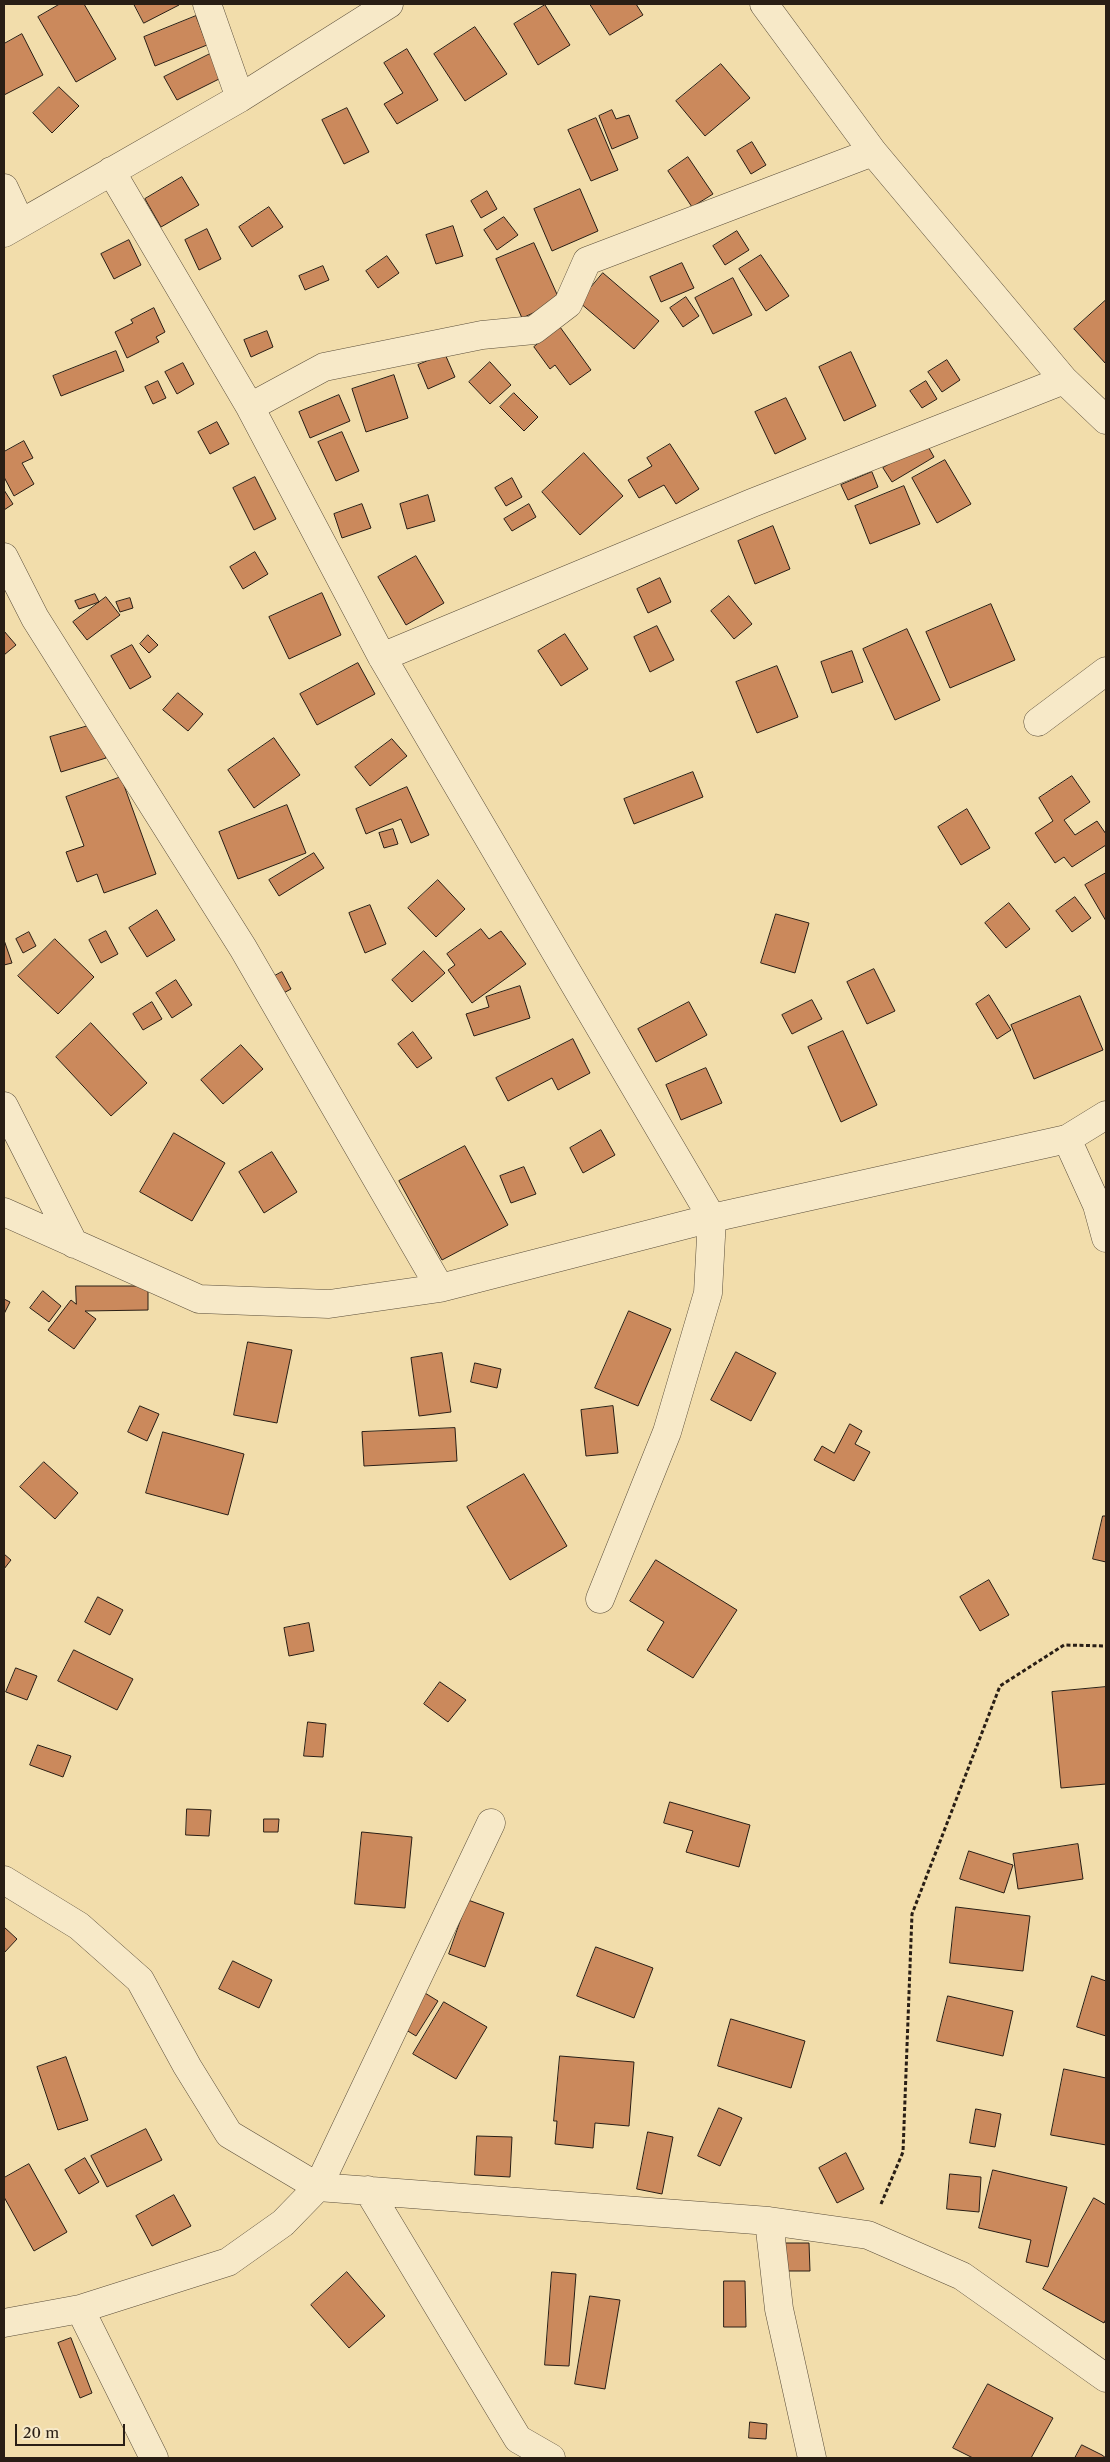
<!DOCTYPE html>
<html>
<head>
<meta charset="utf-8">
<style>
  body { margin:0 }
  #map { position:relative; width:1110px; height:2462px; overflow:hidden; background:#f2ddab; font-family:"Libre Caslon Text",serif }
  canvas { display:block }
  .frame { position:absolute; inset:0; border:5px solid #291e15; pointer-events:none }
  .scale { position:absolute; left:15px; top:2424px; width:110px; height:22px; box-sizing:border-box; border:2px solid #291e15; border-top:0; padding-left:6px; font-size:15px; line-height:18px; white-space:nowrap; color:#291e15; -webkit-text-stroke:4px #f7e9c8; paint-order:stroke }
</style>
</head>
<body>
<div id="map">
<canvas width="1110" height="2462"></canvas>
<div class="frame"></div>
<div class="scale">20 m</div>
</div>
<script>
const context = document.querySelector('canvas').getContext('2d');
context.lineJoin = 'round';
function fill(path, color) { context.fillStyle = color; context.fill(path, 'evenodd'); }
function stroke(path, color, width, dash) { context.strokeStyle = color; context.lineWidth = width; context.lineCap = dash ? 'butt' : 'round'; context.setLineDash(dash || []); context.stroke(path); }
const building = new Path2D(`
  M60 4H84L116 59 76 82 38 17Z
  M134 4H179V5L144 23Z
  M590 4H636L643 15 610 35Z
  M545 5 570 45 538 65 514 24Z
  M196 16 207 45 155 66 144 37Z
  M475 27 507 74 465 101 434 54Z
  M22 34 43 75 4 95V44Z
  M407 49 438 100 397 124 384 104 403 93 384 63Z
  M212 53 223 77 177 100 164 77Z
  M721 64 750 98 705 136 676 101Z
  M59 87 79 106 52 133 33 113Z
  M347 108 369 152 344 164 322 120Z
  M612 110 616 119 629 115 638 138 612 149 599 116Z
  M596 118 618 170 591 181 568 130Z
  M752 142 766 165 751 174 737 151Z
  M688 157 713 194 692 207 668 171Z
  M182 177 199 205 161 227 145 199Z
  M580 189 598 231 552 251 534 209Z
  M487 191 497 209 481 218 471 201Z
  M269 207 283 227 252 247 239 227Z
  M504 217 518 235 497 250 484 230Z
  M453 226 463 256 436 264 426 235Z
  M207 229 221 259 199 270 185 240Z
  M737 231 749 250 725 265 713 246Z
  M129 240 141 265 114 279 101 254Z
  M534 243 560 301 522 318 496 259Z
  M761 255 789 296 766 311 739 269Z
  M387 256 399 273 378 288 366 271Z
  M682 263 694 288 661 302 650 277Z
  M323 266 329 280 305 290 299 276Z
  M603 273 659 321 634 349 579 302Z
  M733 278 752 315 713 334 695 298Z
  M686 297 699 316 683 327 670 308Z
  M1106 300V364L1074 329Z
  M154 308 165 332 156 337 159 342 127 358 115 332 133 323 131 320Z
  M560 327 591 370 570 385 555 365 550 369 534 347Z
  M267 331 273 347 251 357 244 340Z
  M116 351 124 371 61 396 53 376Z
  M851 352 876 406 844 421 819 367Z
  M445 354 455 377 428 389 418 365Z
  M947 360 960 380 942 392 928 372Z
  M490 362 511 385 490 404 469 382Z
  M183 363 194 384 177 394 165 372Z
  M394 375 408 418 366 432 352 389Z
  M158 381 166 398 153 404 145 387Z
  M926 381 937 399 922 408 910 391Z
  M514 393 538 417 524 431 500 407Z
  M339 395 350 421 310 438 299 412Z
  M786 398 806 439 775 454 755 412Z
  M217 422 229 444 210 454 198 432Z
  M342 432 359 471 336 481 318 442Z
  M24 441 33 458 22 463 34 484 14 496 4 477V452Z
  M926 443 934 457 892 482 883 468Z
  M670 444 699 489 676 504 664 485 639 498 628 480 652 466 647 458Z
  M584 453 623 496 580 535 542 492Z
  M945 460 971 504 937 523 912 478Z
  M872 472 878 487 848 500 841 485Z
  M255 477 276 519 254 530 233 488Z
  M512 478 522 497 506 506 495 488Z
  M904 486 920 524 870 544 855 506Z
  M4 490 13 504 4 510Z
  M428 495 435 521 407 529 400 504Z
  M362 504 371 528 342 538 334 514Z
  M529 504 536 517 512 531 504 519Z
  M773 526 790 569 755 584 738 541Z
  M255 552 268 574 243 589 230 567Z
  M416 556 444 603 406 625 378 577Z
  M660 578 671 602 648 613 637 589Z
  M322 593 341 635 289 659 269 617Z
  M95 594 99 602 79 609 75 601Z
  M729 596 752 624 734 639 711 611Z
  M106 597 120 615 87 640 73 622Z
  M130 598 133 608 120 612 116 602Z
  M991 604 1015 660 950 688 926 632Z
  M657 626 674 660 650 672 634 637Z
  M907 629 940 700 895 720 863 649Z
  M4 631 16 645 4 655Z
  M565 634 588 669 561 686 538 651Z
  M148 635 158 645 149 653 140 644Z
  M132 645 151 677 130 689 111 656Z
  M852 651 863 682 832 693 821 662Z
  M358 663 375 694 317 725 300 694Z
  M777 666 798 717 757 733 736 682Z
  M178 693 203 714 188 731 163 710Z
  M95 724 106 758 61 772 50 737Z
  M274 738 300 775 254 808 228 770Z
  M392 739 407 756 370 786 355 767Z
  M693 772 703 797 634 824 624 799Z
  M1072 776 1090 802 1064 820 1075 835 1097 821 1106 834V845L1072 867 1064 857 1055 863 1035 833 1053 821 1039 798Z
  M121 777 156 874 104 893 97 874 77 882 66 852 84 846 66 797Z
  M407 787 429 835 411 843 401 819 366 834 356 809Z
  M287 805 306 853 238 879 219 832Z
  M967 809 990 848 961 865 938 827Z
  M393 829 398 844 384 848 379 833Z
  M314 853 324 868 279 896 269 880Z
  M1106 873V921L1085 885Z
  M438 880 465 909 436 937 408 908Z
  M1075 897 1091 918 1072 932 1056 911Z
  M1009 903 1030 929 1006 948 985 923Z
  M370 905 386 944 365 953 349 913Z
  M157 910 175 940 147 957 129 928Z
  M776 914 809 923 795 973 761 963Z
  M481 929 489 939 501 931 526 964 472 1003 448 970 455 965 447 954Z
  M106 931 118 954 101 963 89 940Z
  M29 932 36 946 23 953 16 939Z
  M55 939 94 977 58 1014 18 976Z
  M4 940 12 963 4 965Z
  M424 951 445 973 412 1002 392 980Z
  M874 969 895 1011 867 1024 847 982Z
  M282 972 291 989 278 996 269 979Z
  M176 980 192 1005 172 1018 156 993Z
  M520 986 530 1018 474 1036 466 1014 489 1007 486 997Z
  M989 995 1011 1030 997 1039 976 1004Z
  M1080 996 1103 1050 1034 1079 1011 1025Z
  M812 1000 822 1019 792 1034 782 1015Z
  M152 1002 162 1019 143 1030 133 1014Z
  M689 1002 707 1035 656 1062 638 1029Z
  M91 1023 147 1083 111 1116 56 1057Z
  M843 1031 877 1105 841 1122 808 1047Z
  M413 1032 432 1058 417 1068 398 1044Z
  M573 1039 590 1073 558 1090 552 1078 508 1101 496 1078Z
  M241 1045 263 1069 223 1104 201 1080Z
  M706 1068 722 1103 681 1120 666 1085Z
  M601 1130 615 1155 583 1173 570 1148Z
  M174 1133 225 1163 192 1221 140 1192Z
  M465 1146 508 1225 442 1260 399 1181Z
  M272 1152 297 1192 264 1213 239 1172Z
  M524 1167 536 1194 511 1203 500 1176Z
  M76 1286H148V1310L85 1311 96 1319 74 1349 48 1330 71 1300 76 1304Z
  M43 1291 61 1306 49 1322 30 1308Z
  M4 1299 10 1302 4 1314Z
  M629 1311 671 1329 638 1406 595 1388Z
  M248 1342 292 1350 277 1423 234 1415Z
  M736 1352 776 1373 751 1421 711 1400Z
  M442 1353 451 1412 419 1416 411 1358Z
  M475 1363 501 1369 497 1388 471 1382Z
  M140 1406 159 1414 147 1441 128 1432Z
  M613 1406 618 1453 586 1456 581 1410Z
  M850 1424 862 1431 855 1444 870 1452 854 1481 814 1460 822 1446 834 1453Z
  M455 1428 457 1461 364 1466 362 1432Z
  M163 1432 244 1454 228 1515 146 1493Z
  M44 1462 78 1493 55 1519 20 1487Z
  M524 1474 567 1546 510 1580 467 1507Z
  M1103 1516H1106V1562L1093 1559Z
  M4 1554 11 1560 4 1569Z
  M656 1560 737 1610 693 1678 647 1650 664 1622 630 1601Z
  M989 1580 1009 1615 980 1631 960 1597Z
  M98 1597 123 1610 110 1635 85 1622Z
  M309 1623 314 1651 289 1656 284 1628Z
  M74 1650 133 1679 117 1710 58 1681Z
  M16 1668 37 1676 27 1700 6 1692Z
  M440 1682 466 1700 448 1722 424 1704Z
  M1106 1687V1784L1061 1788 1052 1692Z
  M308 1722 326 1724 323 1757 304 1756Z
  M38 1745 71 1756 63 1777 30 1765Z
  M670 1802 750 1825 739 1867 686 1852 693 1831 664 1823Z
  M187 1809 211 1810 209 1836 186 1835Z
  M264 1819H279L278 1832H264Z
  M362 1832 412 1837 405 1908 355 1904Z
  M1078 1844 1083 1879 1018 1889 1013 1854Z
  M969 1851 1013 1865 1004 1893 960 1879Z
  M468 1900 504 1913 485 1967 449 1954Z
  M956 1907 1030 1916 1023 1971 950 1963Z
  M4 1927 17 1939 4 1953Z
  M596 1947 653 1968 634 2018 577 1996Z
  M233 1961 272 1980 259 2008 219 1989Z
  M1092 1976 1106 1981V2036L1077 2027Z
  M420 1990 438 2001 416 2036 398 2025Z
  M948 1996 1013 2011 1003 2056 937 2041Z
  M444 2002 487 2027 456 2079 413 2054Z
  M731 2019 805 2041 791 2088 718 2066Z
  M560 2056 634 2062 629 2126 595 2123 593 2148 555 2144 557 2121H554Z
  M66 2057 88 2120 58 2130 37 2067Z
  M1064 2069 1106 2078V2145L1051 2135Z
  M719 2108 742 2118 720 2166 698 2156Z
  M976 2109 1001 2114 995 2147 970 2143Z
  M146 2129 162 2160 107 2187 91 2156Z
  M648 2132 673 2137 662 2194 637 2189Z
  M477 2136 512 2137 510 2177 475 2175Z
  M846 2153 864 2189 837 2203 819 2168Z
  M85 2158 99 2182 79 2194 65 2170Z
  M29 2164 67 2232 34 2251 4 2197V2178Z
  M993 2170 1067 2187 1048 2267 1026 2262 1031 2240 979 2228Z
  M950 2174 981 2177 979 2212 947 2209Z
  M174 2195 191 2226 152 2246 136 2216Z
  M1094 2198 1106 2205V2319L1104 2323 1043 2289Z
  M783 2243H809L810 2271H784Z
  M347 2272 385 2316 349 2348 311 2305Z
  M552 2272 576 2274 569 2366 545 2365Z
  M724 2281H745L746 2327H724Z
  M590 2296 620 2300 605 2389 575 2384Z
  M71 2338 92 2393 80 2398 58 2343Z
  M988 2384 1053 2418 1031 2458H973L953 2448Z
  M750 2422 767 2424 766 2439 749 2438Z
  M1082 2445 1102 2455 1106 2458H1075Z`);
fill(building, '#cb895c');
stroke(building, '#291e15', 1);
const minor = new Path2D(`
  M207 4 240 98
  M764 4 873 152 1064 380 1106 420
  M111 171 250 407 382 657 712 1218 708 1293 667 1432 600 1599
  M4 188 20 222
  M4 233 240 98 389 4
  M250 407 324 367 482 335 534 330 568 304 587 261 873 152
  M4 557 35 618 243 948 440 1288
  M382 657 752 503 1064 380
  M1038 722 1106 671
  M4 1106 74 1244
  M1067 1139 1097 1205 1106 1238
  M4 1212 199 1299 329 1304 440 1288 712 1218 1067 1139 1106 1115
  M4 1880 79 1926 140 1980 187 2066 229 2134 318 2187 769 2221 868 2235 962 2276 1106 2378
  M368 2190 518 2439 551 2458
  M769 2221 779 2309 812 2458
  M80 2309 154 2458
  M4 2323 80 2309 228 2262 283 2223 318 2187 491 1823`);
stroke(minor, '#5b4e3a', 29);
stroke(new Path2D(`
  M881 2204 903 2152 912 1914 1000 1686 1064 1645 1106 1646`), '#291e15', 3, [4, 2.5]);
stroke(minor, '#f7e9c8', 28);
</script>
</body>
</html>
